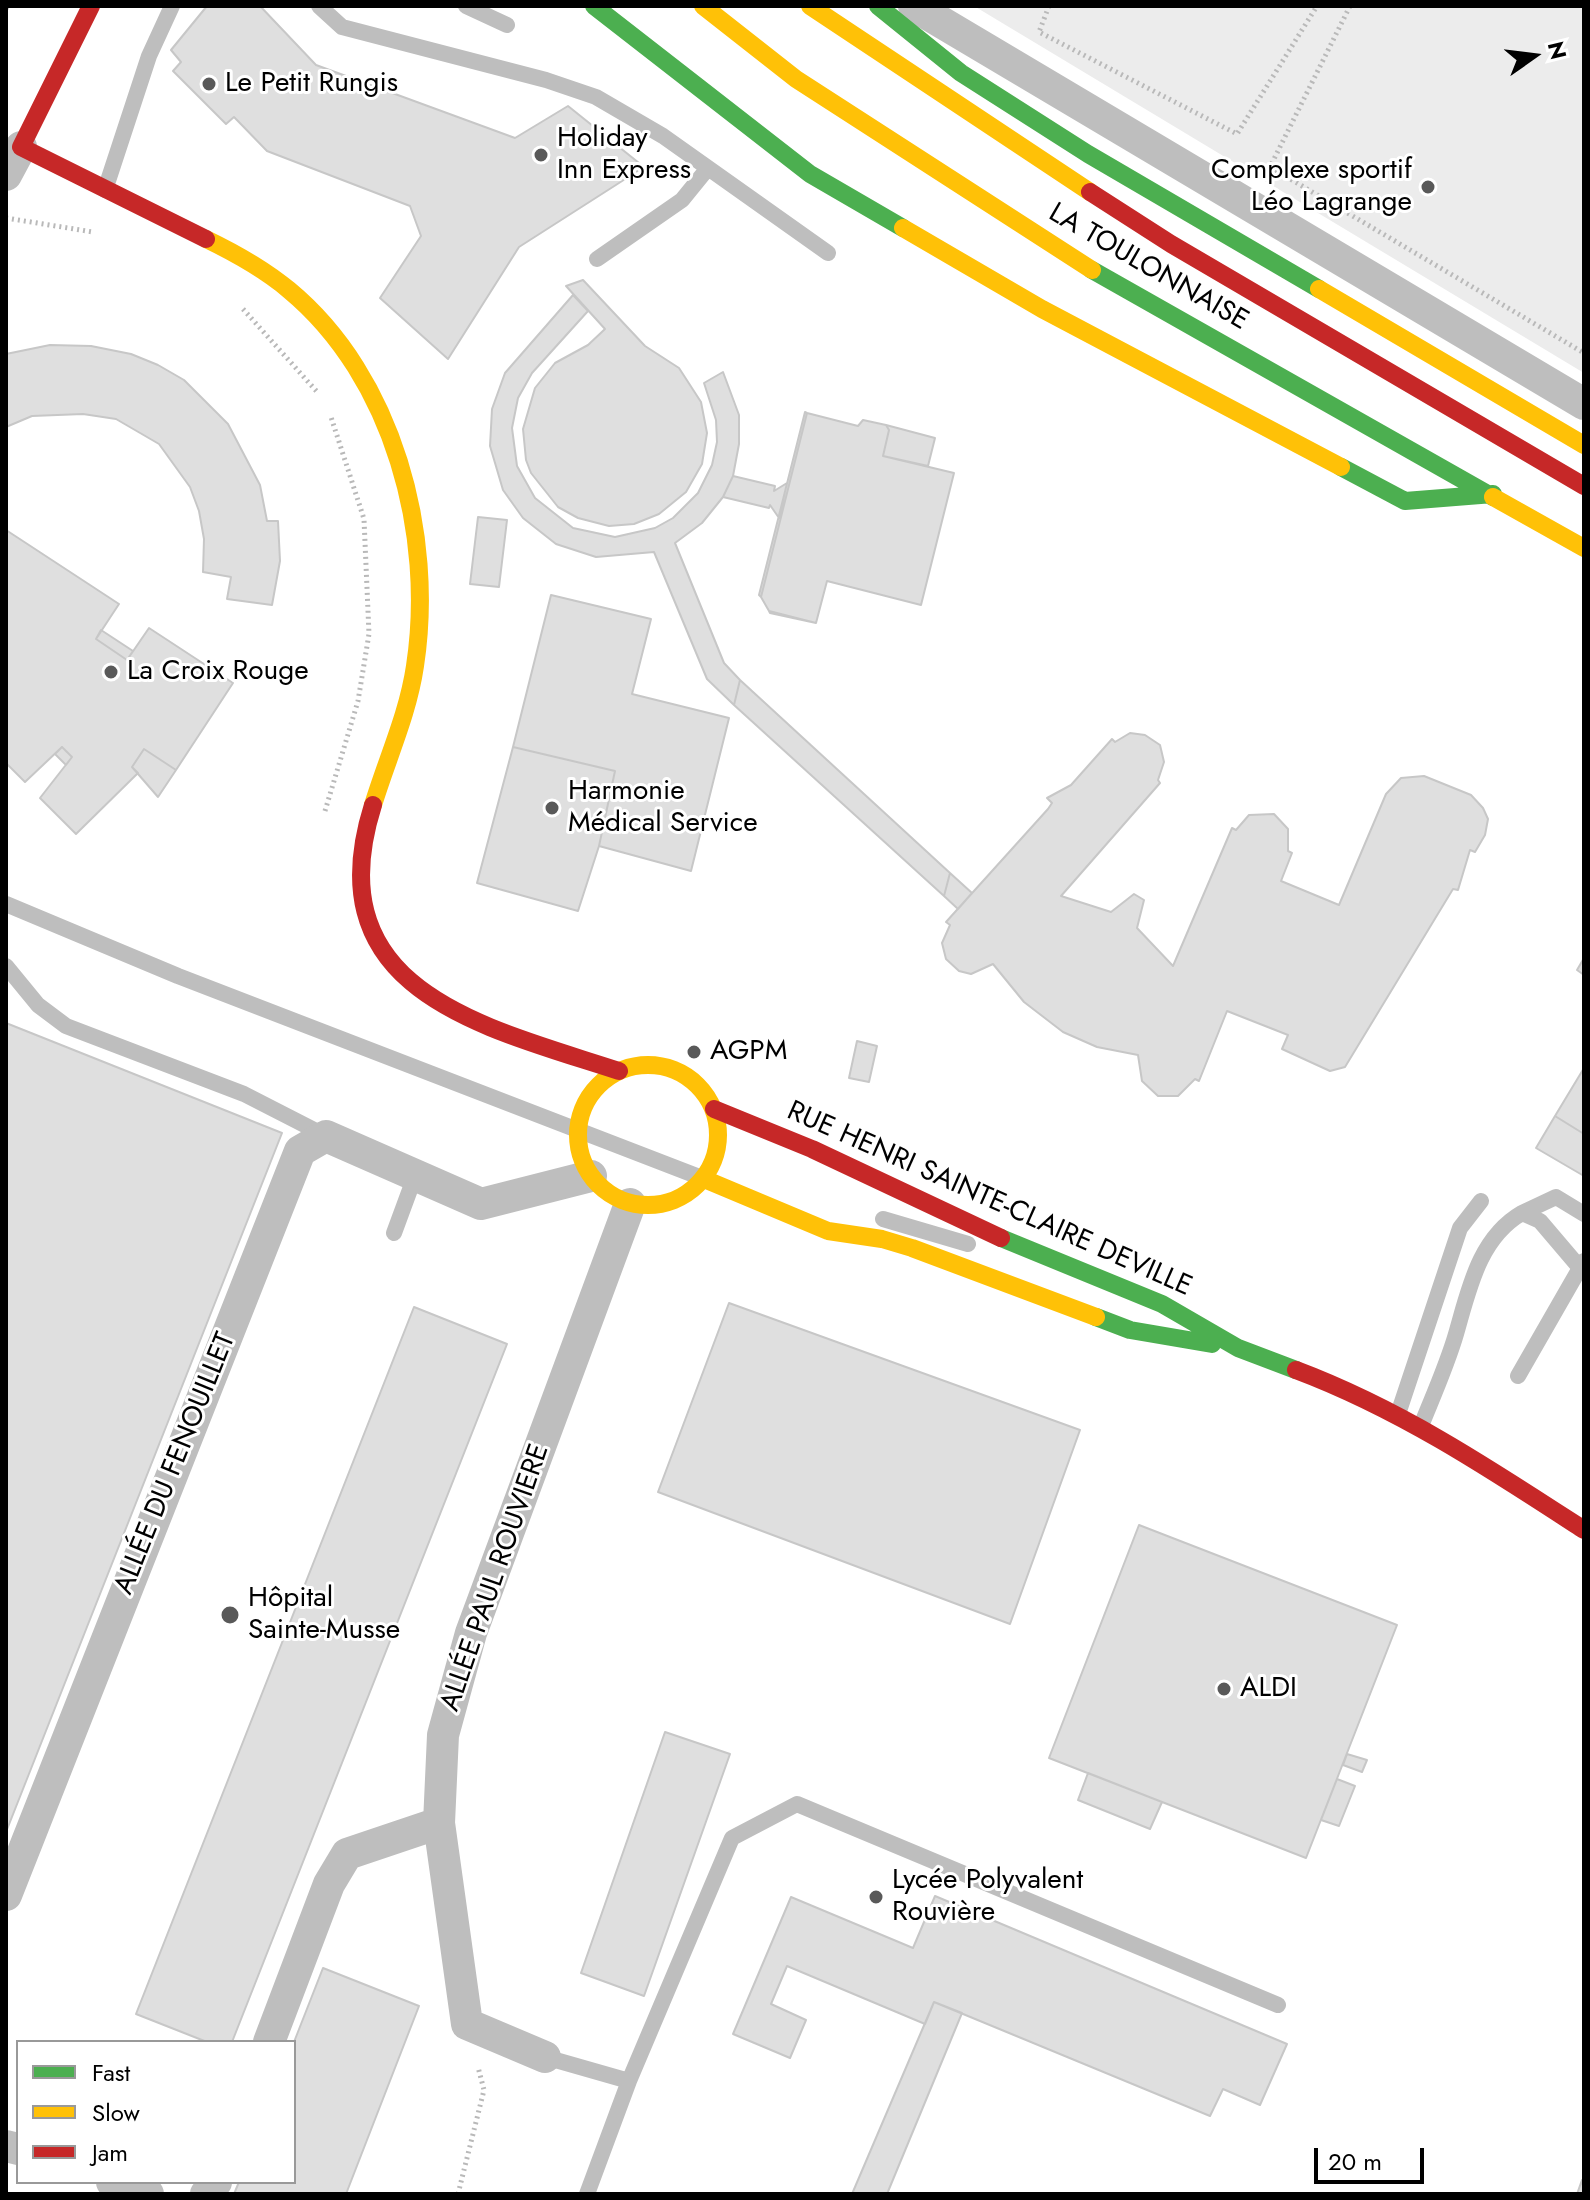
<!DOCTYPE html>
<html>
<head>
<meta charset="utf-8">
<style>
  body { margin:0 }
  #map { position:relative; width:1590px; height:2200px; overflow:hidden; background:#fff; font-family:Jost,sans-serif }
  canvas { display:block }
  .frame { position:absolute; inset:0; border:8px solid #000; pointer-events:none }
  .legend { position:absolute; left:16px; top:2040px; width:280px; height:144px; box-sizing:border-box; background:#fff; border:2px solid #999; margin:0; padding:10px 14px; list-style:none; font-size:24px; color:#000 }
  .legend li { display:flex; align-items:center; gap:16px; height:40px }
  .legend b { width:40px; border:2px solid #999 }
  .north { position:absolute; left:1494px; top:16px; width:80px; height:80px; -webkit-text-stroke:6px #fff; paint-order:stroke; rotate:76deg; font-size:22px; font-weight:700; line-height:32px; text-align:center; color:#000 }
  .north::after { content:''; display:block; margin:auto; width:28px; height:36px; background:#000; clip-path:polygon(50% 0,100% 100%,50% 72%,0 100%) }
  .scale { position:absolute; left:1314px; top:2148px; width:110px; height:36px; box-sizing:border-box; border:4px solid #000; border-top:0; padding-left:10px; font-size:24px; line-height:28px; white-space:nowrap; color:#000; -webkit-text-stroke:6px #fff; paint-order:stroke }
</style>
</head>
<body>
<div id="map">
<canvas width="1590" height="2200"></canvas>
<div class="frame"></div>
<ul class="legend">
<li><b style="height:10px;background:#4caf50"></b>Fast</li>
<li><b style="height:10px;background:#ffc107"></b>Slow</li>
<li><b style="height:10px;background:#c62828"></b>Jam</li>
</ul>
<div class="north">N</div>
<div class="scale">20 m</div>
</div>
<script>
const context = document.querySelector('canvas').getContext('2d');
context.lineJoin = 'round';
function fill(path, color) { context.fillStyle = color; context.fill(path, 'evenodd'); }
function stroke(path, color, width, dash) { context.strokeStyle = color; context.lineWidth = width; context.lineCap = dash ? 'butt' : 'round'; context.setLineDash(dash || []); context.stroke(path); }
function write(font, color, halo, rows, align = 'center') {
  context.font = font + ' Jost,sans-serif'; context.lineWidth = 6; context.setLineDash([]); context.textBaseline = 'middle'; context.strokeStyle = halo; context.fillStyle = color; for (const [text, x, y, turn = 0] of rows) {
    context.save(); context.translate(x, y); context.rotate((+turn || 0) * Math.PI / 180); context.textAlign = isNaN(turn) ? turn : align; if (halo) context.strokeText(text, 0, 0); context.fillText(text, 0, 0); context.restore();
  }
}
fill(new Path2D(`
  M974 6H1584V373Z`), '#ececec');
const building = new Path2D(`
  M207 6H260L316 65 515 138 568 106 644 167 519 247 448 359 380 298 421 236 410 206 267 151 234 117 226 124 173 71 181 62 171 50Z
  M583 280 645 346 679 368 701 402 707 433 702 464 686 492 659 514 634 524 609 526 578 518 558 507 531 473 526 460 523 429 535 388 555 363 588 345 605 329 566 286Z
  M573 295 588 311 532 373 518 398 512 428 517 466 535 498 573 528 615 537 655 528 673 518 698 493 712 465 717 442 716 420 704 383 723 372 739 415V444L733 476 723 497 702 523 675 543 724 663 740 680 734 705 707 679 654 552 596 557 556 544 523 518 503 490 490 446 492 409 505 373Z
  M50 345 91 346 131 354 158 365 184 380 228 424 260 485 267 521H278L280 561 272 605 227 599 231 577 203 572 204 539 199 511 190 487 159 444 116 419 83 414 32 416 6 427V354Z
  M805 412 807 413 761 597 759 595Z
  M807 413 858 426 863 420 886 425 889 430 883 456 954 473 921 605 827 581 816 623 769 611 761 597Z
  M886 425 935 438 928 466 883 456 889 430Z
  M733 476 775 486 774 491 787 483 779 518 770 505 769 508 723 497Z
  M478 517 507 520 499 587 470 584Z
  M6 530 119 604 96 639 127 660 149 628 233 683 176 770 144 749 132 767 138 773 76 834 40 798 72 757 62 747 25 782 6 763Z
  M551 595 651 619 632 694 729 718 691 871 599 846 615 771 513 747Z
  M769 611 816 623 770 613Z
  M101 630 133 651 127 660 96 639Z
  M740 680 950 873 944 896 734 705Z
  M1130 733 1145 735 1160 745 1164 762 1158 780 1160 783 1061 896 1111 912 1134 894 1144 900 1137 928 1173 966 1232 828 1236 830 1249 815 1274 814 1288 829V851L1292 853 1281 881 1339 905 1386 794 1401 778 1424 776 1471 795 1483 808 1488 819 1485 835 1475 852 1470 850 1458 890 1453 889 1345 1067 1330 1071 1282 1049 1288 1035 1227 1011 1199 1081 1195 1079 1178 1096H1158L1142 1081 1138 1055 1097 1047 1063 1032 1024 1002 993 964 971 974 959 971 946 959 942 943 950 925 946 922 1048 809 1052 803 1047 798 1071 785 1112 739 1115 742Z
  M62 747 72 757 66 765 55 754Z
  M513 747 615 771 599 846 578 911 477 883Z
  M144 749 176 770 158 797 132 767Z
  M950 873 972 893 958 909 944 896Z
  M1584 958V975L1577 970Z
  M6 1023 282 1133 6 1832Z
  M857 1041 877 1046 869 1082 849 1078Z
  M1584 1068V1134L1555 1116Z
  M1555 1116 1584 1134V1176L1536 1148Z
  M729 1303 1080 1430 1010 1624 658 1492Z
  M414 1307 507 1344 232 2042H207L136 2014Z
  M1139 1525 1397 1625 1306 1858 1049 1758Z
  M665 1732 730 1754 644 1996 581 1973Z
  M1347 1754 1367 1760 1362 1772 1343 1765Z
  M1088 1773 1162 1802 1150 1829 1078 1800Z
  M1337 1779 1355 1786 1339 1826 1321 1820Z
  M935 1896 1287 2044 1260 2105 1223 2089 1210 2116 934 2002 925 2024 787 1966 771 2004 806 2020 790 2058 733 2034 791 1897 913 1948Z
  M323 1968 419 2006 346 2194H234L239 2182H294V2042Z
  M934 2002 962 2013 887 2194H852Z
  M1582 2180 1584 2194H1577Z`);
fill(building, '#dfdfdf');
stroke(building, '#c7c7c7', 2);
stroke(new Path2D(`
  M1049 6 1039 32 1237 134 1317 6
  M1350 6 1270 167 1584 353
  M6 9 7 6
  M6 218 93 232
  M243 309 319 394
  M325 811 358 701 369 634 364 519 331 417
  M458 2194 484 2090 478 2067`), '#b9b9b9', 5, [2, 4]);
stroke(new Path2D(`
  M319 6 342 27 546 80 596 97 663 136 828 253
  M466 6 507 25
  M105 190 149 56 172 6
  M597 259 682 200 708 168
  M6 904 178 976 702 1178
  M6 966 38 1005 66 1026 244 1094 326 1136
  M1522 1213 1556 1197 1584 1214
  M883 1219 968 1244
  M394 1233 415 1176
  M1518 1376 1584 1261
  M1398 1414 1460 1228 1481 1201
  M1421 1426C1433 1396 1447 1365 1456 1334 1469 1289 1479 1238 1522 1213L1540 1221 1580 1268
  M545 2057 629 2081 732 1838 797 1804 1278 2005
  M587 2194 629 2081`), '#bebebe', 16);
stroke(new Path2D(`
  M914 6 1584 404
  M6 175 21 147
  M6 1895 300 1151 326 1136 481 1204 591 1176
  M269 2042 329 1884 347 1854 439 1823
  M545 2057 467 2024 439 1823 443 1735 471 1633 630 1204
  M6 2146 18 2149
  M112 2182 148 2194
  M206 2194 216 2182`), '#bebebe', 32);
stroke(new Path2D(`
  M594 6 810 174 903 228
  M878 6 961 73 1088 154 1319 289
  M1092 270 1493 497
  M1341 467 1405 501 1493 494
  M1001 1238 1162 1304 1238 1348 1296 1370
  M1096 1317 1130 1330 1212 1344`), '#4caf50', 18);
stroke(new Path2D(`
  M703 6 796 79 1092 270
  M810 6 1090 192
  M903 228 1042 309 1341 467
  M206 239C235 253 264 269 289 290 394 377 435 535 415 666 408 714 387 759 373 805
  M1319 289 1584 445
  M1493 497 1584 548
  M578 1135a70 70 0 1 1 140 0a70 70 0 1 1-140 0Z
  M704 1179 828 1231 882 1239 912 1248 1096 1317`), '#ffc107', 18);
stroke(new Path2D(`
  M91 6 21 147 206 239
  M1090 192 1171 244 1584 486
  M373 805C314 992 485 1027 619 1071
  M714 1109 812 1149 1001 1238
  M1296 1370C1400 1409 1492 1470 1584 1530`), '#c62828', 18);
for (const [x, y, r, color] of [
  [209,84,8,"#595959"],
  [541,155,8,"#595959"],
  [1428,187,8,"#595959"],
  [111,672,8,"#595959"],
  [552,808,8,"#595959"],
  [694,1052,8,"#595959"],
  [230,1615,10,"#595959"],
  [1224,1689,8,"#595959"],
  [876,1897,8,"#595959"]
]) { const dot = new Path2D(); dot.arc(x, y, r, 0, 2 * Math.PI); context.fillStyle = color; context.fill(dot); stroke(dot, '#fff', 3); }
write('28px', '#000', '#fff', [
  ["Le Petit Rungis",225,84],
  ["Holiday",557,139],
  ["Inn Express",557,171],
  ["Complexe sportif",1412,171,"right"],
  ["Léo Lagrange",1412,203,"right"],
  ["La Croix Rouge",127,672],
  ["Harmonie",568,792],
  ["Médical Service",568,824],
  ["AGPM",710,1052],
  ["Hôpital",248,1599],
  ["Sainte-Musse",248,1631],
  ["ALDI",1240,1689],
  ["Lycée Polyvalent",892,1881],
  ["Rouvière",892,1913]
], 'left');
write('28px', '#000', '#fff', [
  ["LA TOULONNAISE",1148,268,30],
  ["RUE HENRI SAINTE-CLAIRE DEVILLE",989,1200,24],
  ["ALLÉE DU FENOUILLET",176,1464,-68],
  ["ALLÉE PAUL ROUVIERE",496,1578,-71]
]);
</script>
</body>
</html>
